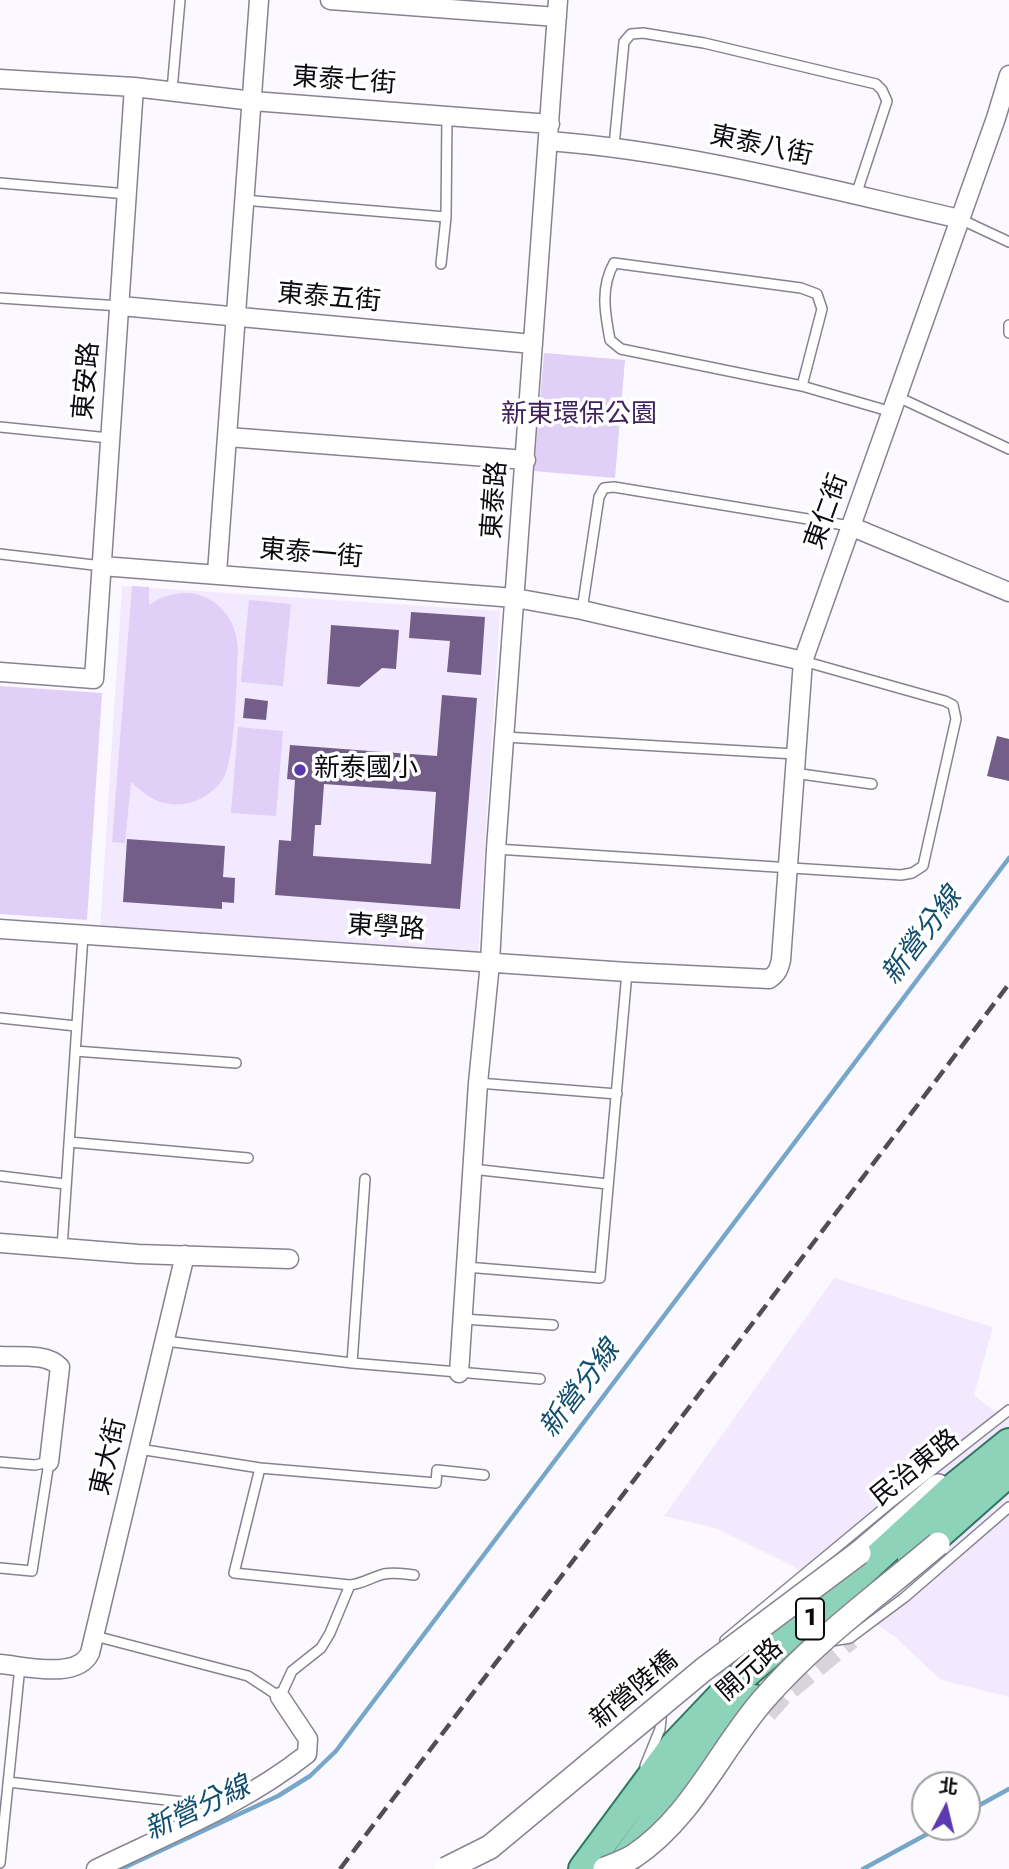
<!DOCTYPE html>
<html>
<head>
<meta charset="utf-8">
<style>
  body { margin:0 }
  #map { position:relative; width:1009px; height:1869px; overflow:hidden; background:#fbf9ff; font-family:Jost,"Noto Sans TC",sans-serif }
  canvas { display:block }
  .north { position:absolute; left:911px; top:1771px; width:70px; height:70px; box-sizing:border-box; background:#fff; border:2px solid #9e9d9f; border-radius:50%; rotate:7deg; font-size:19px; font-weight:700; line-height:28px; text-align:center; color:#0c0a0f }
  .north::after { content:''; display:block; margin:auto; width:24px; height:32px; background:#5b39b1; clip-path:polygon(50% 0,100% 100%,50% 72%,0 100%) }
</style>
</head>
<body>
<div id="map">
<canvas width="1009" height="1869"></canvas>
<div class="north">北</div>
</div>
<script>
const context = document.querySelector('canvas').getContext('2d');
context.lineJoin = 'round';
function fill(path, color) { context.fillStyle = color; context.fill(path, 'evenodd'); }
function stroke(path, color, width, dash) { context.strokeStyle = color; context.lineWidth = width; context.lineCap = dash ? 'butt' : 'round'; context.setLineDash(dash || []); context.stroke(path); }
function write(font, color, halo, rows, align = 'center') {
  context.font = font + ' Jost,"Noto Sans TC",sans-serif'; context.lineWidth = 7; context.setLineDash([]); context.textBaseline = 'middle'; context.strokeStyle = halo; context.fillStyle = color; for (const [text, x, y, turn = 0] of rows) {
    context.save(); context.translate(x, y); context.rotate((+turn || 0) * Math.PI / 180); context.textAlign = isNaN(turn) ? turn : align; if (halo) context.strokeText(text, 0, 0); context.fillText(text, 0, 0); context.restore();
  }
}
fill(new Path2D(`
  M122 586 500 611 478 954 100 930Z
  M834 1278 993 1327 974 1395 995 1412 1009 1409V1697L941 1680 895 1637 793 1566 715 1528 664 1516Z`), '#f2e9ff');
fill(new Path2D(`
  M544 353 625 360 615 478 534 471Z
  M132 586 149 587V605C190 576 238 602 238 652 236 681 236 757 223 779 214 793 198 802 183 804 161 807 146 796 131 782L125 843 112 842Z
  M249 600 291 604 283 686 241 682Z
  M0 686 102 693 87 920 0 914Z
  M238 727 283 731 276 816 231 813Z`), '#e0cff6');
stroke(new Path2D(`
  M967 1812 1009 1789
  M121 1869 278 1796 310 1776 336 1751 1009 858
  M863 1869 940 1827`), '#76a7c9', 4.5);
fill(new Path2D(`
  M411 612 485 617 481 675 447 672 450 641 409 638Z
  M331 625 399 630 396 669 382 668 359 687 327 684Z
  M442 695 477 698 460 909 275 895 279 840 291 841 295 780 287 779 290 745 437 756ZM324 784 436 792 431 864 313 856 315 825H321Z
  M245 698 268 701 266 720 243 718Z
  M997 736 1009 739V781L987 776Z
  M127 839 225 846 223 877 235 878 234 903 222 902V909L123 902Z`), '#735e8a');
stroke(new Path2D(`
  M766 1712 782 1694 850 1638`), '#d7d5db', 23, [23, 11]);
const service = new Path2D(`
  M172 90 180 0
  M614 146 624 42 631 34 643 33 704 43 876 84 882 90 887 101 856 195
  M0 183 127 194
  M243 200 446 217
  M960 219 1009 242
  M441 264 446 217 447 116
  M0 298 120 306
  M1009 325V333
  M802 386 822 309 817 294 801 288 614 263C600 288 605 313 610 340L621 349 802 386 892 412
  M898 397 1009 449
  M0 427 109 438
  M0 554 102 566
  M582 610 599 497 604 488 614 487 850 526
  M505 737 795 754
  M794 773 872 784
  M496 849 901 875 912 873 923 866 956 719 953 705 945 701 803 661
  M0 1018 76 1026
  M75 1051 236 1063
  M478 1083 617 1094
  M69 1142 248 1158
  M472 1169 608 1184
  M0 1176 65 1184
  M62 1248 83 935
  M466 1267 600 1278 627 972
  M463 1319 553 1325
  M165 1341 352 1363 540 1379
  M352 1363 365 1179
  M139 1449 260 1468 436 1483 437 1470 484 1475
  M0 1462 35 1465 49 1462 32 1571 0 1568
  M260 1468 234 1573 350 1585C362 1584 372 1577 384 1574 394 1572 404 1574 414 1575
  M95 1636 248 1676 280 1697 292 1671 321 1648 330 1633 350 1585
  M725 1640 889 1504 1009 1410
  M832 1641 850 1638 905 1597 1009 1507
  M645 1766 660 1729 662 1709
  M8 1782 219 1806
  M0 1863 20 1666`);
const minor = new Path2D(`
  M330 0 557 17
  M0 79 134 87 253 101 550 124
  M549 141C690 152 823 188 960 219
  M121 306 533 344
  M228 437 526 460
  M850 526 1009 592
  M102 566 515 598 582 610 803 661
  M217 573 259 0
  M0 672 94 679 134 87
  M0 929 627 972 769 979C777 974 779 969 781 960L803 661 996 118 1009 75
  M0 1243 138 1254 289 1259
  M0 1356C18 1357 47 1353 60 1367L49 1462
  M459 1373 478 1083 490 963 496 849 558 0
  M0 1664C25 1666 77 1680 90 1653L185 1255
  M96 1869C168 1834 244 1804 307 1754L308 1739 280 1697`);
const tertiary = new Path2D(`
  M859 1553 938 1486`);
const primary = new Path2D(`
  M912 1558 1009 1472
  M622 1864 700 1757 754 1699
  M583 1869 674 1746 731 1686 826 1605 951 1490 1009 1443`);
stroke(service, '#888290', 12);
stroke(minor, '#888290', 21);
stroke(tertiary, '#888290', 26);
stroke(primary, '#2d7960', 32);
stroke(service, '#fff', 9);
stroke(minor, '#fff', 18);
stroke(tertiary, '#fff', 23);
stroke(primary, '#8cd3ba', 28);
stroke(new Path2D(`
  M340 1869 1009 984`), '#504e53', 4.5, [14, 7]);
const tertiaryBridge = new Path2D(`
  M446 1869 490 1847 703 1670 859 1553
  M605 1869C615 1865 626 1861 634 1856 692 1817 719 1751 763 1700 814 1641 879 1594 938 1544`);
stroke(tertiaryBridge, '#888290', 26, []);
stroke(tertiaryBridge, '#fff', 23);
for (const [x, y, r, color] of [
  [300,770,7,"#5b39b1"]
]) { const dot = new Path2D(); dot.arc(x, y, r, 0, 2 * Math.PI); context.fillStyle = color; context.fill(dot); stroke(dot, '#fff', 2.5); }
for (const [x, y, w] of [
  [810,1619,28]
]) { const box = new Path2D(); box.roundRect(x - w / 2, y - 20.5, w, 41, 5); context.fillStyle = '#fff'; context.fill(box); stroke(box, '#0c0a0f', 2); }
write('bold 24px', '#0c0a0f', null, [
  ["1",810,1619]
]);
write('26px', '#0c0a0f', '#fff', [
  ["東泰七街",344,82,4],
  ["東泰八街",761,147,12],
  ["東泰五街",329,299,5],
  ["東安路",88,381,-85],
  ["東泰路",496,500,-86],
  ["東仁街",828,512,-70],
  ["東泰一街",311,555,5],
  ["東學路",386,929,4],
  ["東大街",110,1457,-77],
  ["民治東路",916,1469,-39],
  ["開元路",751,1671,-42],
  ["新營陸橋",635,1691,-40]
]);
write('26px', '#40225c', '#fff', [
  ["新東環保公園",579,416]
]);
write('26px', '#0c0a0f', '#fff', [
  ["新泰國小",314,770]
], 'left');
write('italic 28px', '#104d6f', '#fff', [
  ["新營分線",923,937,-53],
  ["新營分線",581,1390,-53],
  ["新營分線",198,1810,-25]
]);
</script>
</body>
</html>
